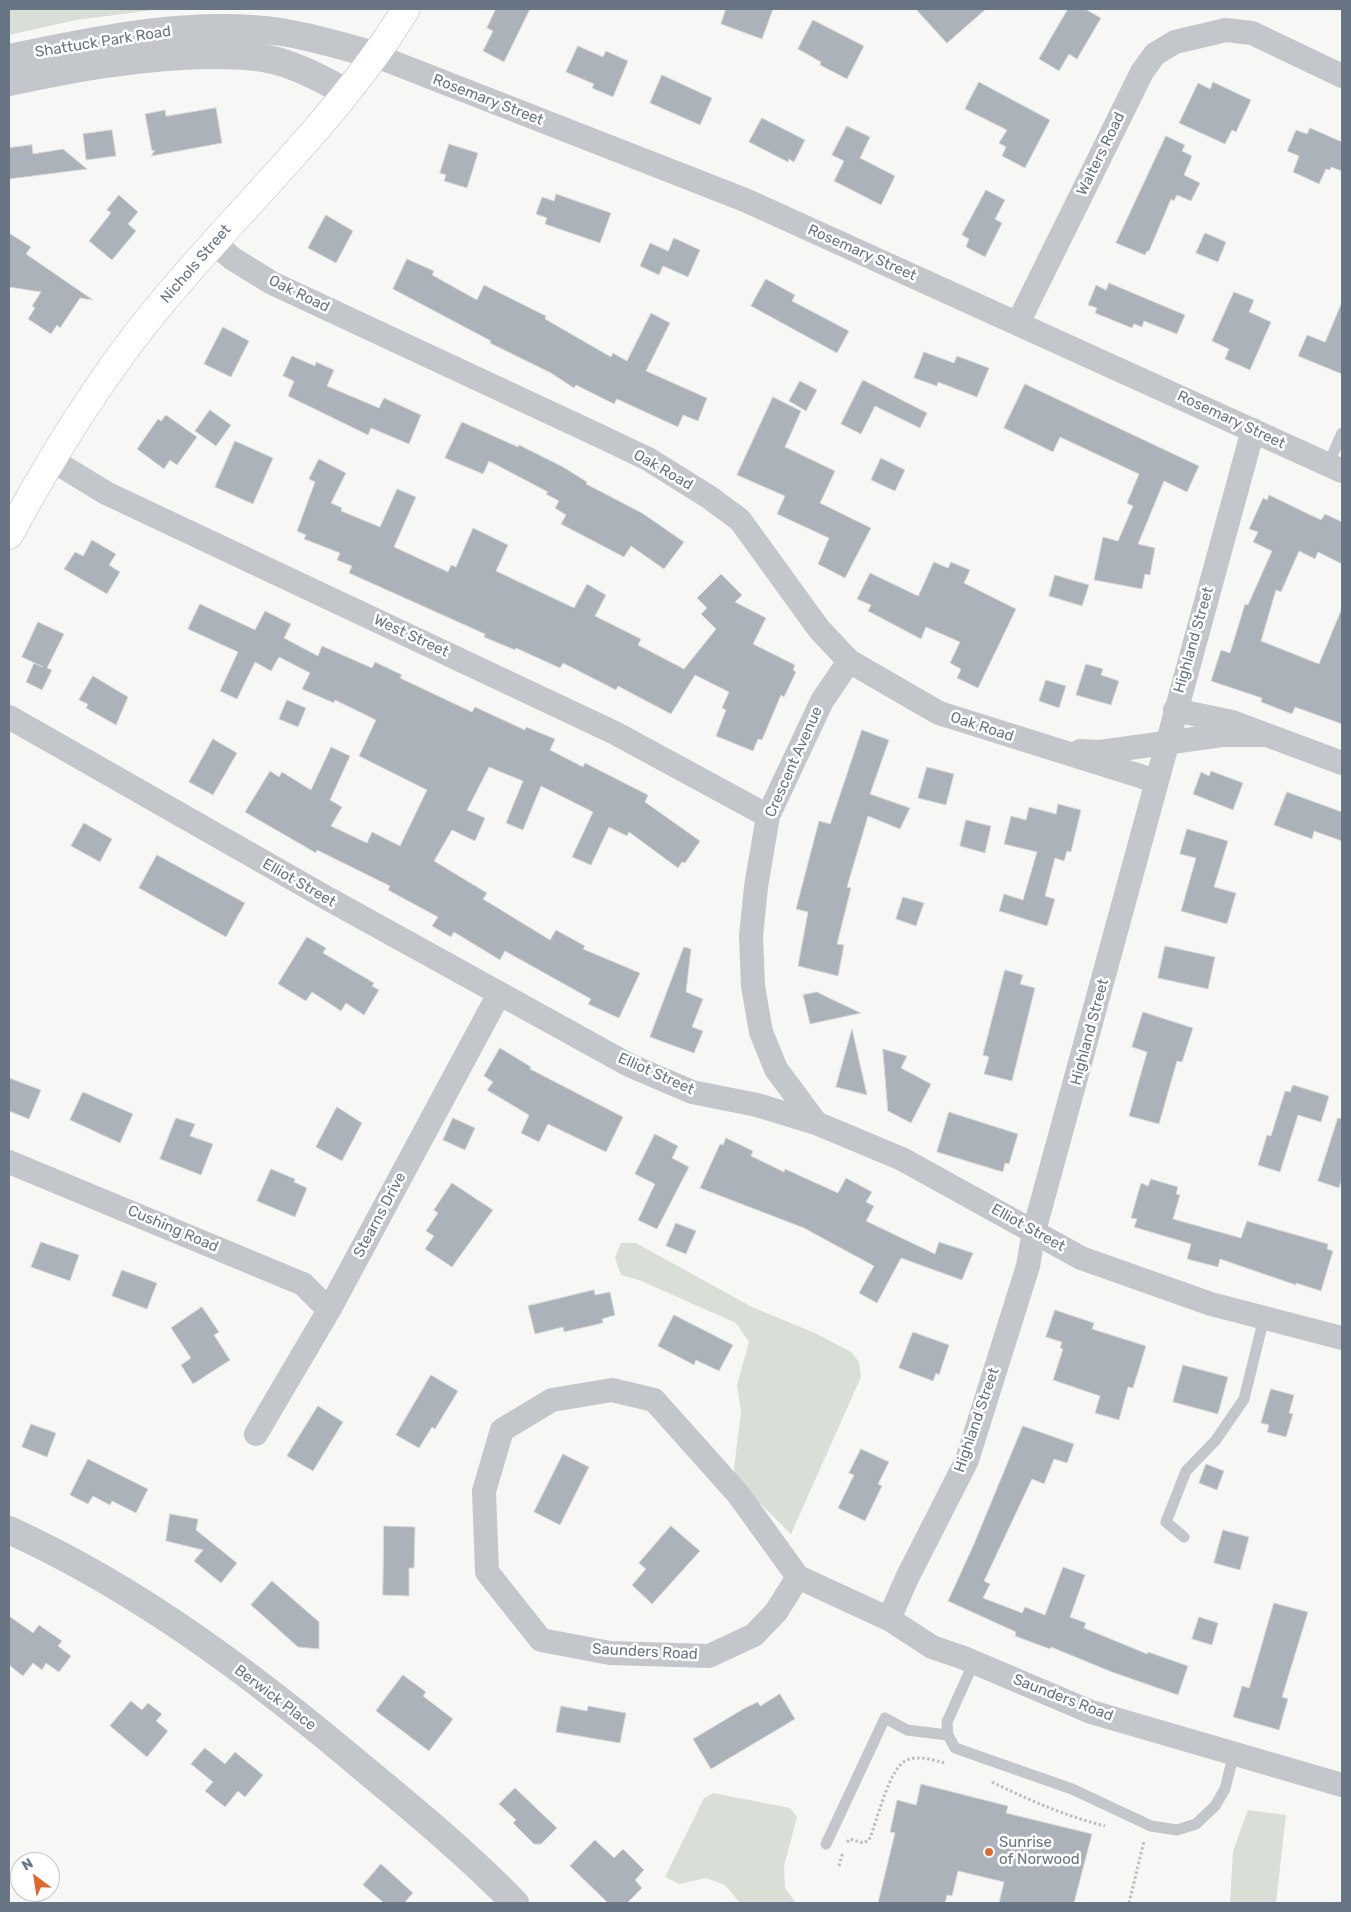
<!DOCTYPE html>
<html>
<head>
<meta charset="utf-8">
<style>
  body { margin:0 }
  #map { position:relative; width:1351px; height:1912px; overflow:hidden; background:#f7f8f5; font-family:Rubik,sans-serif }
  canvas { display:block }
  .frame { position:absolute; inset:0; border:10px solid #687585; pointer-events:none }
  .north { position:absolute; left:10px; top:1852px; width:50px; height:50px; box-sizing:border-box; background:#fff; border:1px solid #c3c8ce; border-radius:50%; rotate:329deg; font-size:14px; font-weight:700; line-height:20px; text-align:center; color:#687585 }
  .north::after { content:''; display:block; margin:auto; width:18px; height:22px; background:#dc6a30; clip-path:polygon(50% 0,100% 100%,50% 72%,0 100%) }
</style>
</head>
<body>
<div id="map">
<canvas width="1351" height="1912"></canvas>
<div class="frame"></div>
<div class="north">N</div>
</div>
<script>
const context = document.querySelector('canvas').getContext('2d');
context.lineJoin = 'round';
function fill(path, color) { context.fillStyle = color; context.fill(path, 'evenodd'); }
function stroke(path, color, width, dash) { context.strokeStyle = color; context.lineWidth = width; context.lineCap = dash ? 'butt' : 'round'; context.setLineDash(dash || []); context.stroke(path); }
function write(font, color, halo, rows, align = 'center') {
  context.font = font + ' Rubik,sans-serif'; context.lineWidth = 5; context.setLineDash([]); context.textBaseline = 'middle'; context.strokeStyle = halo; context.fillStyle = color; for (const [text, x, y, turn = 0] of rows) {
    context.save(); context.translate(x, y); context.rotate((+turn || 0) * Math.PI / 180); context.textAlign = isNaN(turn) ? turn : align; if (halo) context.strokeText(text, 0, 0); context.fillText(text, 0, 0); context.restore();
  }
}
fill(new Path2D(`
  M9 9H161L76 20 9 35Z
  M621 1243H636L752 1307 817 1334 851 1352 859 1362 861 1377 791 1534 736 1480 734 1468 741 1412 737 1385 749 1342 736 1323 639 1280 621 1275 615 1258Z
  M713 1793 790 1808 797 1817 784 1866 785 1888 796 1903H740L725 1885 706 1878 679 1884 665 1877 704 1798Z
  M1248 1810 1286 1815 1276 1903H1230L1233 1851Z`), '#d9ded6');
const building = new Path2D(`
  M496 9H530L504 62 483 51 493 31 487 28Z
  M726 9H773L762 39 721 24Z
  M916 9H986L947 43Z
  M1068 9H1085L1101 18 1077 59 1069 54 1059 71 1039 59Z
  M813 20 864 46 847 79 820 65 821 62 798 49Z
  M578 46 603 57 606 51 628 61 613 97 592 88 594 84 566 72Z
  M662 75 712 98 700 125 650 103Z
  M979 82 1050 120 1025 168 1002 156 1006 147 999 143 1007 130 965 109Z
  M1213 82 1251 100 1236 132 1232 130 1225 144 1179 123 1198 83 1210 89Z
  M216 108 222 143 151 156 155 150 152 151 145 114 165 110 166 116Z
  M762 118 805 140 794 162 789 159 788 162 749 142Z
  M847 126 870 137 860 158 895 176 881 205 834 181 844 161 832 155Z
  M1310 128 1342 142V171L1331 167 1330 170 1326 169 1319 184 1293 172 1299 156 1287 151 1296 130 1307 134Z
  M112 130 116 156 86 160 83 134Z
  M1166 136 1185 145 1182 151 1192 156 1184 175 1200 183 1191 201 1177 195 1174 201 1171 199 1149 251H1147L1145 255 1116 243Z
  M449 144 478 153 467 188 444 181 446 175 440 173Z
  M32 145 33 154 63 149 87 169 9 179V148Z
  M986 190 1005 200 995 219 1002 223 985 257 966 247 969 239 962 235Z
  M556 194 611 213 600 243 545 224 547 218 536 214 542 197 554 201Z
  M119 195 138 212 128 224 136 231 112 260 89 241 111 213 107 210Z
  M326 215 353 231 336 263 308 248Z
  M9 233 31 247 26 254 93 300 80 298 60 328 57 325 51 334 28 319 35 308 32 306 41 292 9 287Z
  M1205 233 1226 242 1218 262 1196 253Z
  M674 238 700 250 688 277 663 266 659 275 640 266 650 243 668 251Z
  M407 259 434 271 432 275 477 300 484 285 546 316 545 319 611 357 613 353 627 361 651 313 670 323 646 371 707 398 698 421 683 415 678 427 617 399 614 404 576 385 574 388 551 373 490 343 491 341 393 289Z
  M766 279 795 295 792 301 849 331 837 353 751 306Z
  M1109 283 1185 315 1177 334 1144 321 1142 327 1134 324 1132 328 1095 313 1097 308 1088 305 1096 285 1106 290Z
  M1234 292 1254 300 1249 312 1271 322 1250 370 1225 359 1229 349 1212 341Z
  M1342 302V374L1298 356 1307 335 1325 342Z
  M223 327 249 341 231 377 204 364Z
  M924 352 954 363 957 356 989 368 977 397 938 382 937 386 914 378Z
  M292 356 315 366 316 362 334 370 327 386 379 408 384 398 421 415 409 444 371 428 368 435 288 396 294 381 283 376Z
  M863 380 927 413 920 428 875 406 861 434 841 424Z
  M800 381 817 390 806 411 789 401Z
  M1025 384 1199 466 1187 492 1164 481 1138 544 1155 548 1150 575 1145 574 1142 589 1094 580 1103 537 1118 541 1133 506 1127 503 1139 474 1060 437 1053 452 1004 428Z
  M773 397 801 411 785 447 835 471 820 503 871 528 845 578 818 564 829 538 777 514 785 496 737 475Z
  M210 410 231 425 216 446 195 431Z
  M166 415 197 437 177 465 170 460 164 469 137 449 158 419 161 421Z
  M462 422 518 447 519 445 563 467 587 482 586 484 642 513 684 542 664 569 631 546 624 557 561 524 566 515 555 508 559 501 546 494 548 492 489 461 483 474 445 458Z
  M235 441 273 458 253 504 215 487Z
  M881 458 905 470 895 491 871 480Z
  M319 459 346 473 331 503 342 508 341 511 380 527 397 489 416 497 394 547 448 572 451 565 456 567 473 528 508 545 496 571 574 608 587 584 606 595 595 616 641 639 638 645 684 669 716 629 701 614 707 608 697 598 721 574 742 595 735 602 766 618 753 644 795 665 793 670 796 672 784 697 781 695 762 740 758 739 753 751 716 736 726 710 722 708 729 692 695 675 671 714 618 686 616 690 563 663 560 668 516 648 515 650 484 637 485 634 349 573 352 566 337 560 340 553 304 539 306 535 297 531 315 482 309 479Z
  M1269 495 1321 520 1325 514 1342 522V564L1318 552 1315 559 1299 551 1281 592 1276 590 1261 641 1319 664 1342 608V724L1295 707 1292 714 1261 702 1262 698 1211 681 1221 650 1230 653 1245 604 1248 605 1272 551 1253 542 1258 532 1249 529 1263 498 1267 500Z
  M92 540 116 554 109 565 120 572 107 594 64 569 75 552 83 556Z
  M934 562 948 568 951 562 970 570 964 583 1016 609 978 688 957 678 961 669 950 663 960 642 926 627 921 639 868 611 871 605 857 599 870 573 918 596Z
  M1055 575 1089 585 1082 606 1049 596Z
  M200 604 255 630 265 611 291 624 284 638 318 656 322 646 372 668 375 662 402 675 400 678 472 712 475 707 525 730 526 727 555 739 550 750 583 767 585 763 648 795 645 802 700 841 685 863 682 862 678 868 629 832 627 836 609 827 591 865 572 857 593 812 541 786 523 830 506 823 523 781 489 767 467 810 485 818 475 841 452 830 434 861 487 893 483 899 550 940 556 930 585 946 583 949 640 973 619 1018 588 1004 591 999 505 951 500 960 454 932 451 937 432 926 438 917 388 890 390 886 317 850 316 853 245 812 270 771 279 777 282 772 311 790 331 747 350 756 330 800 342 807 331 826 367 843 372 832 400 846 427 790 359 756 376 720 335 700 334 703 302 689 310 673 279 657 271 671 255 662 237 699 220 691 238 652 188 629Z
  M38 622 64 634 47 668 52 670 42 690 26 682 34 663 43 667 22 657Z
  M1086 664 1103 669 1101 675 1119 681 1111 705 1076 695Z
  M93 676 128 697 116 725 86 708 88 704 79 700Z
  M1046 680 1066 686 1059 708 1039 701Z
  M287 700 306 708 298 727 279 719Z
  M862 730 889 740 870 794 910 808 900 829 868 816 847 887 851 888 837 944 844 945 838 976 798 966 808 912 796 909 819 821 830 824Z
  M213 739 237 753 213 795 189 782Z
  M927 767 954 774 946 805 918 798Z
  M1211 771 1243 783 1233 810 1193 794 1201 772 1209 776Z
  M1287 792 1342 812V841L1314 831 1312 839 1274 825Z
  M1058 804 1081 810 1071 852 1067 851 1064 861 1055 858 1045 896 1055 899 1047 926 999 911 1004 894 1023 900 1037 852 1004 844 1011 816 1026 820 1029 807 1056 814Z
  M966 820 991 826 985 853 960 846Z
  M84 823 112 839 100 862 71 846Z
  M1187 829 1228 841 1214 887 1236 893 1227 924 1181 911 1196 858 1180 854Z
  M157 855 245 903 226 937 139 888Z
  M903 897 924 903 916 926 896 919Z
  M307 937 326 948 323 953 374 983 372 986 379 990 364 1015 346 1003 341 1011 312 992 306 1001 278 984Z
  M1165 946 1215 957 1208 989 1158 978Z
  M684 947 691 949 686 992 703 999 692 1027 703 1031 694 1053 650 1037Z
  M1005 970 1023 975 1020 984 1035 988 1012 1081 984 1074 989 1057 983 1055Z
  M817 992 831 999 861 1013 810 1024 803 995Z
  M1143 1012 1193 1028 1182 1062 1177 1061 1159 1124 1129 1116 1147 1052 1132 1047Z
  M852 1029 867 1095 836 1087Z
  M500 1048 531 1067 530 1069 623 1117 606 1152 548 1124 539 1142 521 1133 529 1115 487 1090 493 1082 484 1076Z
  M883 1049 907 1056 901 1068 931 1084 911 1123 888 1111Z
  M9 1078 41 1090 29 1119 9 1111Z
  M1293 1085 1329 1096 1321 1122 1298 1115 1280 1172 1258 1165 1267 1135 1271 1136 1285 1091 1290 1092Z
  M83 1092 133 1114 120 1143 70 1120Z
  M337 1107 362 1123 342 1161 316 1147Z
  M949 1112 1018 1134 1009 1164 1005 1163 1003 1172 937 1152Z
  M176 1118 195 1124 190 1136 213 1144 201 1175 160 1159Z
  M453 1118 475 1128 465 1150 443 1140Z
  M1338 1118 1342 1119V1178L1339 1188 1318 1181Z
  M655 1134 678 1146 672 1158 689 1167 657 1229 638 1220 655 1184 635 1174Z
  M726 1138 753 1151 751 1156 784 1172 785 1169 838 1193 846 1178 872 1192 866 1202 874 1206 866 1221 935 1254 939 1242 973 1253 962 1280 901 1258 877 1303 859 1293 874 1266 804 1228 700 1188 720 1144 723 1145Z
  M271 1169 295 1179 294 1182 307 1188 295 1217 257 1201Z
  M1151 1179 1178 1187 1176 1194 1180 1195 1173 1219 1241 1238 1247 1221 1328 1244 1327 1249 1333 1251 1321 1291 1296 1283V1285L1220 1259 1218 1267 1187 1259 1191 1244 1134 1227 1137 1219 1131 1218 1141 1183 1148 1186Z
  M452 1183 493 1210 452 1267 425 1249 434 1236 426 1231 438 1213 434 1210Z
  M676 1223 696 1231 686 1254 666 1246Z
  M41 1242 79 1255 70 1281 31 1267Z
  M122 1270 157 1283 147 1309 112 1296Z
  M594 1290 595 1295 610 1292 615 1315 602 1319 603 1323 564 1332 563 1327 535 1334 528 1306Z
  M202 1307 219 1332 214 1335 230 1360 193 1384 181 1365 191 1358 171 1328Z
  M1055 1310 1094 1323 1092 1329 1146 1346 1133 1388 1128 1387 1119 1420 1095 1413 1100 1396 1053 1380 1063 1349 1060 1348 1062 1342 1046 1337Z
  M674 1315 733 1345 719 1371 696 1360 694 1365 658 1346Z
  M913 1332 949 1345 939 1375 936 1373 933 1381 899 1368Z
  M1183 1365 1228 1377 1218 1414 1173 1402Z
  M431 1375 458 1391 435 1429 432 1427 419 1448 396 1435Z
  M1271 1389 1294 1395 1289 1413 1293 1414 1286 1437 1267 1432 1269 1425 1261 1423Z
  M318 1406 343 1422 313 1471 287 1456Z
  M31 1424 56 1433 47 1457 22 1447Z
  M1023 1426 1074 1444 1067 1463 1054 1459 1044 1484 1032 1479 984 1581 990 1584 983 1598 1022 1613 1025 1607 1045 1615 1063 1567 1085 1575 1070 1617 1086 1623 1084 1628 1147 1654 1148 1652 1188 1666 1178 1695 1112 1672 1051 1647 1050 1649 1015 1636 1016 1632 948 1601 974 1544Z
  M861 1449 889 1462 878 1484 882 1486 865 1521 838 1508 854 1475 849 1473Z
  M563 1454 589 1467 560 1525 534 1512Z
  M88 1459 148 1489 136 1513 112 1501 110 1505 93 1496 88 1504 70 1495Z
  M1206 1464 1224 1471 1217 1490 1199 1483Z
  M170 1514 198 1519 196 1530 237 1563 221 1583 194 1561 203 1550 166 1541Z
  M384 1526 415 1527 414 1568H409V1596L383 1595Z
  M671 1526 700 1551 652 1604 632 1585 646 1569 639 1563Z
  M1223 1530 1249 1537 1240 1570 1214 1563Z
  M272 1581 319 1622V1649L298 1647 251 1605Z
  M1274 1603 1308 1612 1282 1697 1288 1699 1279 1730 1233 1717 1242 1686 1249 1688Z
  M9 1616 33 1633 39 1625 62 1641 58 1646 71 1656 59 1672 46 1663 42 1670 33 1663 23 1676 9 1665Z
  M1199 1617 1218 1623 1212 1645 1192 1639Z
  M403 1675 426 1692 423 1696 453 1719 429 1751 376 1711Z
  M780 1694 795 1719 711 1769 693 1739 745 1708 758 1702 760 1706Z
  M131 1701 142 1710 148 1703 162 1714 156 1721 168 1731 147 1757 110 1726Z
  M561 1706 587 1711 588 1706 626 1713 620 1743 556 1732Z
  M205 1748 225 1764 235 1752 263 1775 245 1797 238 1791 225 1807 205 1791 213 1782 191 1764Z
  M921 1784 1008 1806 1006 1813 1092 1834 1074 1903H999L1004 1882 958 1871 952 1896 947 1895 945 1903H878L895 1833 890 1832 897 1800 916 1805Z
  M515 1788 557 1828 541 1844H534L513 1823 516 1820 499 1804Z
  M595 1840 614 1858 623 1849 644 1870 635 1880 642 1888 627 1903H608L570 1866Z
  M381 1864 413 1893 404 1903H384L363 1885Z`);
fill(building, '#acb2b9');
stroke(building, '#d9d9d7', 1);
const secondary = new Path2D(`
  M9 535C49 461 94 388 146 322 230 216 335 125 406 9`);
stroke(secondary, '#b6babf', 29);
stroke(new Path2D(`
  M992 1782C1029 1800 1065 1816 1105 1826
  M847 1842 850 1839 863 1843 869 1840C877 1822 889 1767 907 1760 919 1755 933 1760 945 1763
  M839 1866 843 1852
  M1129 1903 1144 1841`), '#bbbdc0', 3, [2.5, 2.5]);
stroke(new Path2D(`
  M1328 465 1342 433
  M1184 1537 1166 1522 1186 1471 1215 1441 1244 1399 1264 1318
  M974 1662 947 1722 948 1735 955 1748 1072 1789 1151 1826 1177 1830 1196 1824 1215 1806 1225 1789 1234 1753
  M826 1844 885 1718 907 1730 948 1735`), '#c3c6ca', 11);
stroke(new Path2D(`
  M374 55 745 200 1342 471
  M214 243 233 259 272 283 602 437 648 459 709 497 740 520 819 629 849 661 939 713 1156 781
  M1018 323 1142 72 1155 54 1175 42 1226 30 1252 33 1342 76
  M52 460 106 493 615 733 768 816
  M1175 710 1232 722 1342 763
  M9 717 325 897 629 1065 692 1092 757 1105 816 1123 902 1159 1081 1258 1211 1304 1342 1338
  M1080 751 1100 752 1222 735H1264
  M816 1123 776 1069 761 1032 753 986 751 936 756 887 768 816 822 701 849 661
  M9 1162 303 1284 329 1310
  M256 1434 329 1310 499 994
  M798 1577 776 1612 754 1635 709 1656 610 1653 541 1640 487 1572 484 1491 502 1430 552 1400 612 1390 654 1400 738 1494 798 1577 889 1619 932 1647 964 1658 1091 1712 1342 1785
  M889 1619 907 1578 967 1460 1028 1266 1034 1231 1253 430`), '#c3c6ca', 24);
stroke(new Path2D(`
  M9 58C97 40 190 19 281 32 313 37 343 46 374 55
  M9 82C75 68 141 56 209 55 231 55 255 55 277 61 302 68 323 80 346 92
  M9 1530C141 1590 258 1679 368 1772 419 1814 469 1856 515 1903`), '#c3c6ca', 28);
stroke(secondary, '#fff', 28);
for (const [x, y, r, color] of [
  [989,1852,5,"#dc6a30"]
]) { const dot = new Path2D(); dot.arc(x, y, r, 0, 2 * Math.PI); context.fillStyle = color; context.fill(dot); stroke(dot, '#fff', 2); }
write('15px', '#687585', '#fff', [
  ["Shattuck Park Road",103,42,-9],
  ["Rosemary Street",488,100,21],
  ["Walters Road",1101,154,-64],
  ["Rosemary Street",862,253,24],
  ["Nichols Street",196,264,-49],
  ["Oak Road",299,294,26],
  ["Rosemary Street",1231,420,25],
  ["Oak Road",663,470,30],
  ["West Street",411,636,25],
  ["Highland Street",1194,640,-74],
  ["Oak Road",982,727,18],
  ["Crescent Avenue",794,762,-66],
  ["Elliot Street",299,883,30],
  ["Highland Street",1090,1032,-75],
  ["Elliot Street",656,1074,24],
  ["Stearns Drive",380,1215,-62],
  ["Elliot Street",1028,1228,29],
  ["Cushing Road",173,1229,23],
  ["Highland Street",977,1420,-71],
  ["Saunders Road",645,1652,3],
  ["Berwick Place",275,1698,37],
  ["Saunders Road",1063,1698,21]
]);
write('15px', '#687585', '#fff', [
  ["Sunrise",999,1843],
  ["of Norwood",999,1860]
], 'left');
</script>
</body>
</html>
